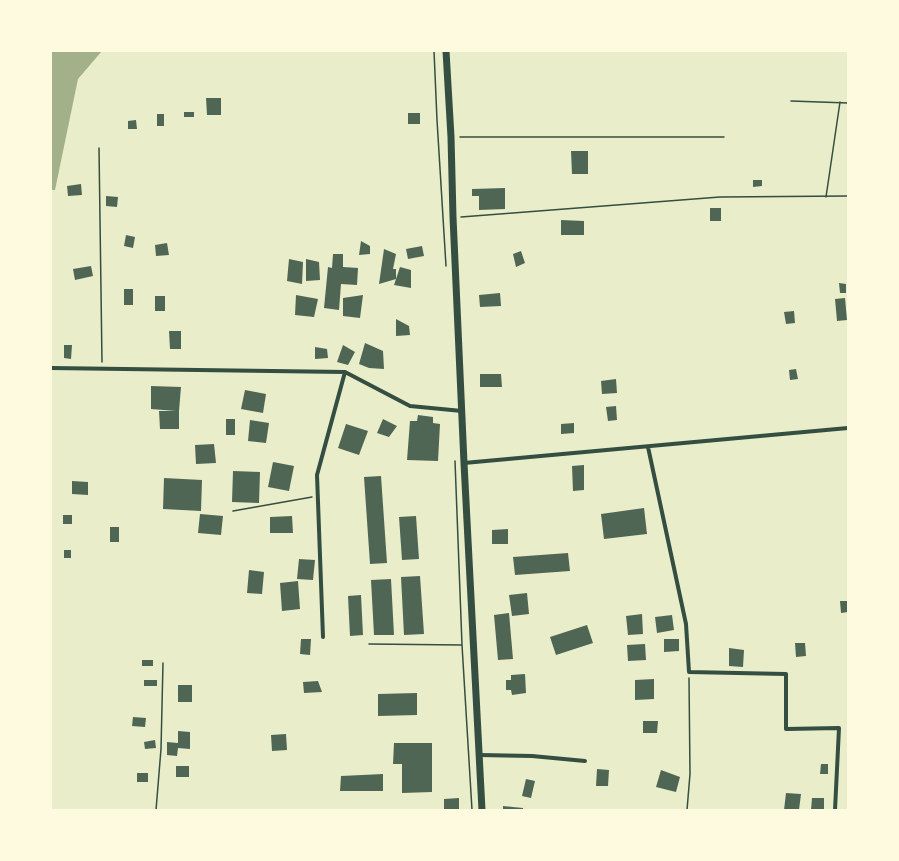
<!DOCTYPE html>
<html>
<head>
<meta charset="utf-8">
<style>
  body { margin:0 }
  #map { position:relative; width:899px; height:861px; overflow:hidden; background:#e9edc9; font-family:"Open Sans",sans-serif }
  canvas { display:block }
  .frame { position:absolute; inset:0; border:52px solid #fefae0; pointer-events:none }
</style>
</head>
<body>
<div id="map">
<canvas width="899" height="861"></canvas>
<div class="frame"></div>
</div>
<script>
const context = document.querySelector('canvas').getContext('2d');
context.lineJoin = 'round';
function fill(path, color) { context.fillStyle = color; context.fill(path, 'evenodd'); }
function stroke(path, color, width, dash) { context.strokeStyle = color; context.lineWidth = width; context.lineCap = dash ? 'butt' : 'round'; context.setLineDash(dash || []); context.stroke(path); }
fill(new Path2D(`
  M51 51H102L78 79 55 190H51Z`), '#a3b18a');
fill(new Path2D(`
  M206 98H221V115H207Z
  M184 112H194V117H184Z
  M408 113H420V124H408Z
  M157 114H164V126H157Z
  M136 120 137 129H128V121Z
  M571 151H588V174H572Z
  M753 180H762V186L753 187Z
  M81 184 82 195 68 196 67 186Z
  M505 188V209L479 210V196H472V189Z
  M106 196 118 197 117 207 106 206Z
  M710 208H721V221H710Z
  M561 220 584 221V235H561Z
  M126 235 135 237 133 248 124 246Z
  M361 241 370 246V254L359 255Z
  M167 243 169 255 156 256 155 245Z
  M422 246 424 256 408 259 406 249Z
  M384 249 396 254 393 269H396V279L379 284Z
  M521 251 525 263 516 267 513 254Z
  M333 254H343V267L358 268 357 285 341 284 339 310 324 308 328 267 332 268Z
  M289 259 303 262 302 284 287 281Z
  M306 259 319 262 320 280 306 281Z
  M91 266 93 276 75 280 73 269Z
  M400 267 411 270V288L394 285Z
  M839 283 846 284V293H840Z
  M124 289H133V305H124Z
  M500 293 501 306 480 307 479 295Z
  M296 295 318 299 314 317 295 315Z
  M363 295 360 318 343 316V298Z
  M155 296H165V311H155Z
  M845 298 847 320 837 321 835 299Z
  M794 311 795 323 786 324 784 312Z
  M396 319 409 326 410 335 396 336Z
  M169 331H181V349H170Z
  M365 343 383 351 384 369 369 368 359 364Z
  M64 345H72L71 359 64 358Z
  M343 345 355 352 348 365 337 362Z
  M315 347 327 349 328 358 315 359Z
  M796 369 798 379 790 380 789 370Z
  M480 374H501L502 387H480Z
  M616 379 617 393 602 394 601 381Z
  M151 386 181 387 179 411V429H160L159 411H176L151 409Z
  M245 390 266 394 263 413 241 409Z
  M616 406 617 420 608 421 606 407Z
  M418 415 433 417V423L440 424 438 461 407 460 410 421H417Z
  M226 419H235V435H226Z
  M383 419 397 426 389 437 377 433Z
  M250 420 269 423 266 443 248 441Z
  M574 423V433L561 434V424Z
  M346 424 368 431 359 455 338 448Z
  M214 444 216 463 196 464 195 445Z
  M273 462 294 466 289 491 268 487Z
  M584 465V490L573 491 572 466Z
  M233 471 260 472 259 503 232 502Z
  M381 476 387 563 370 564 364 477Z
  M164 478 202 480 201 511 163 509Z
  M72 481 88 482V495L72 494Z
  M644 508 647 534 604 539 601 514Z
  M200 514 223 516 221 535 198 533Z
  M63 515H72V524H63Z
  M292 516 293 533H270V517Z
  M416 516 419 559 402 560 399 517Z
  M110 527H119V542H110Z
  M508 529V544H492V530Z
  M64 550H71V558H64Z
  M568 553 570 571 515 575 513 557Z
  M299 559 315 560 313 580 297 579Z
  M249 570 264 572 262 594 247 593Z
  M420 576 424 634 404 635 401 577Z
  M391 579 394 635H374L371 580Z
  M298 581 300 609 282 611 280 583Z
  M527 593 529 614 512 616 509 595Z
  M361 595 363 635 350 636 348 596Z
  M840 601H848V612L841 613Z
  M509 613 513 659 498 660 494 615Z
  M642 614 643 634 628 635 626 616Z
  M672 615 674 630 657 633 655 617Z
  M587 625 593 643 556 655 550 637Z
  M301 639H311L310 655 300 654Z
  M664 639H679V651L664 652Z
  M795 643H805L806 656 796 657Z
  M645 644 646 660 628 661 627 645Z
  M729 648 744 650 743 667 729 666Z
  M142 660H153V666H142Z
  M525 674 526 693 512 695 511 690H506V680H511V675Z
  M654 679V699L635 700V680Z
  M144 680H157V686H144Z
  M318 681 322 692 304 693 303 682Z
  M178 685H192V702H178Z
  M417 693V715L378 716V694Z
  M133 717 146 718 145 727 132 726Z
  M643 721H658L657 733H643Z
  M178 731 190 732V749L178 748 177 756 167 755V742L178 743Z
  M286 734 287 750 272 751 271 735Z
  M155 740 156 748 145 749 144 742Z
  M394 743H432V792L402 793V764H393Z
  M821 764H828V774H820Z
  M176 766H189V777H176Z
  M597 769 609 770 608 786H596Z
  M661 770 680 777 676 792 656 787Z
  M137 773H148V782H137Z
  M383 774V791H340L341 776Z
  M526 779 535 781 531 798 522 796Z
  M786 793 801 794 799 810H784Z
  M459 798V810H444V799Z
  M812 798H824V810H811Z
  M503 806 523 808V810H503Z`), '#4f6655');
stroke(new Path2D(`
  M434 51 437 120 446 266
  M791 101 848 103
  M460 137H724
  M99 148 102 362
  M826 197 840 102
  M461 217 720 197 848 196
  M455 461 462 645
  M233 511 312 497
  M369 644 462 645 472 810
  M156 810 161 749 163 663
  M687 810 690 774 689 678`), '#344e41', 1.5);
stroke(new Path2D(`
  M51 368 345 372 410 406 462 411
  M648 447 686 624 689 672 786 674V729L839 728 835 810
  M464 463 848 428
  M323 637 317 475 345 372
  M479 755 532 756 585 761`), '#344e41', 4);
stroke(new Path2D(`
  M446 51 451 137 453 217 464 463 482 810`), '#344e41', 7);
</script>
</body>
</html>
